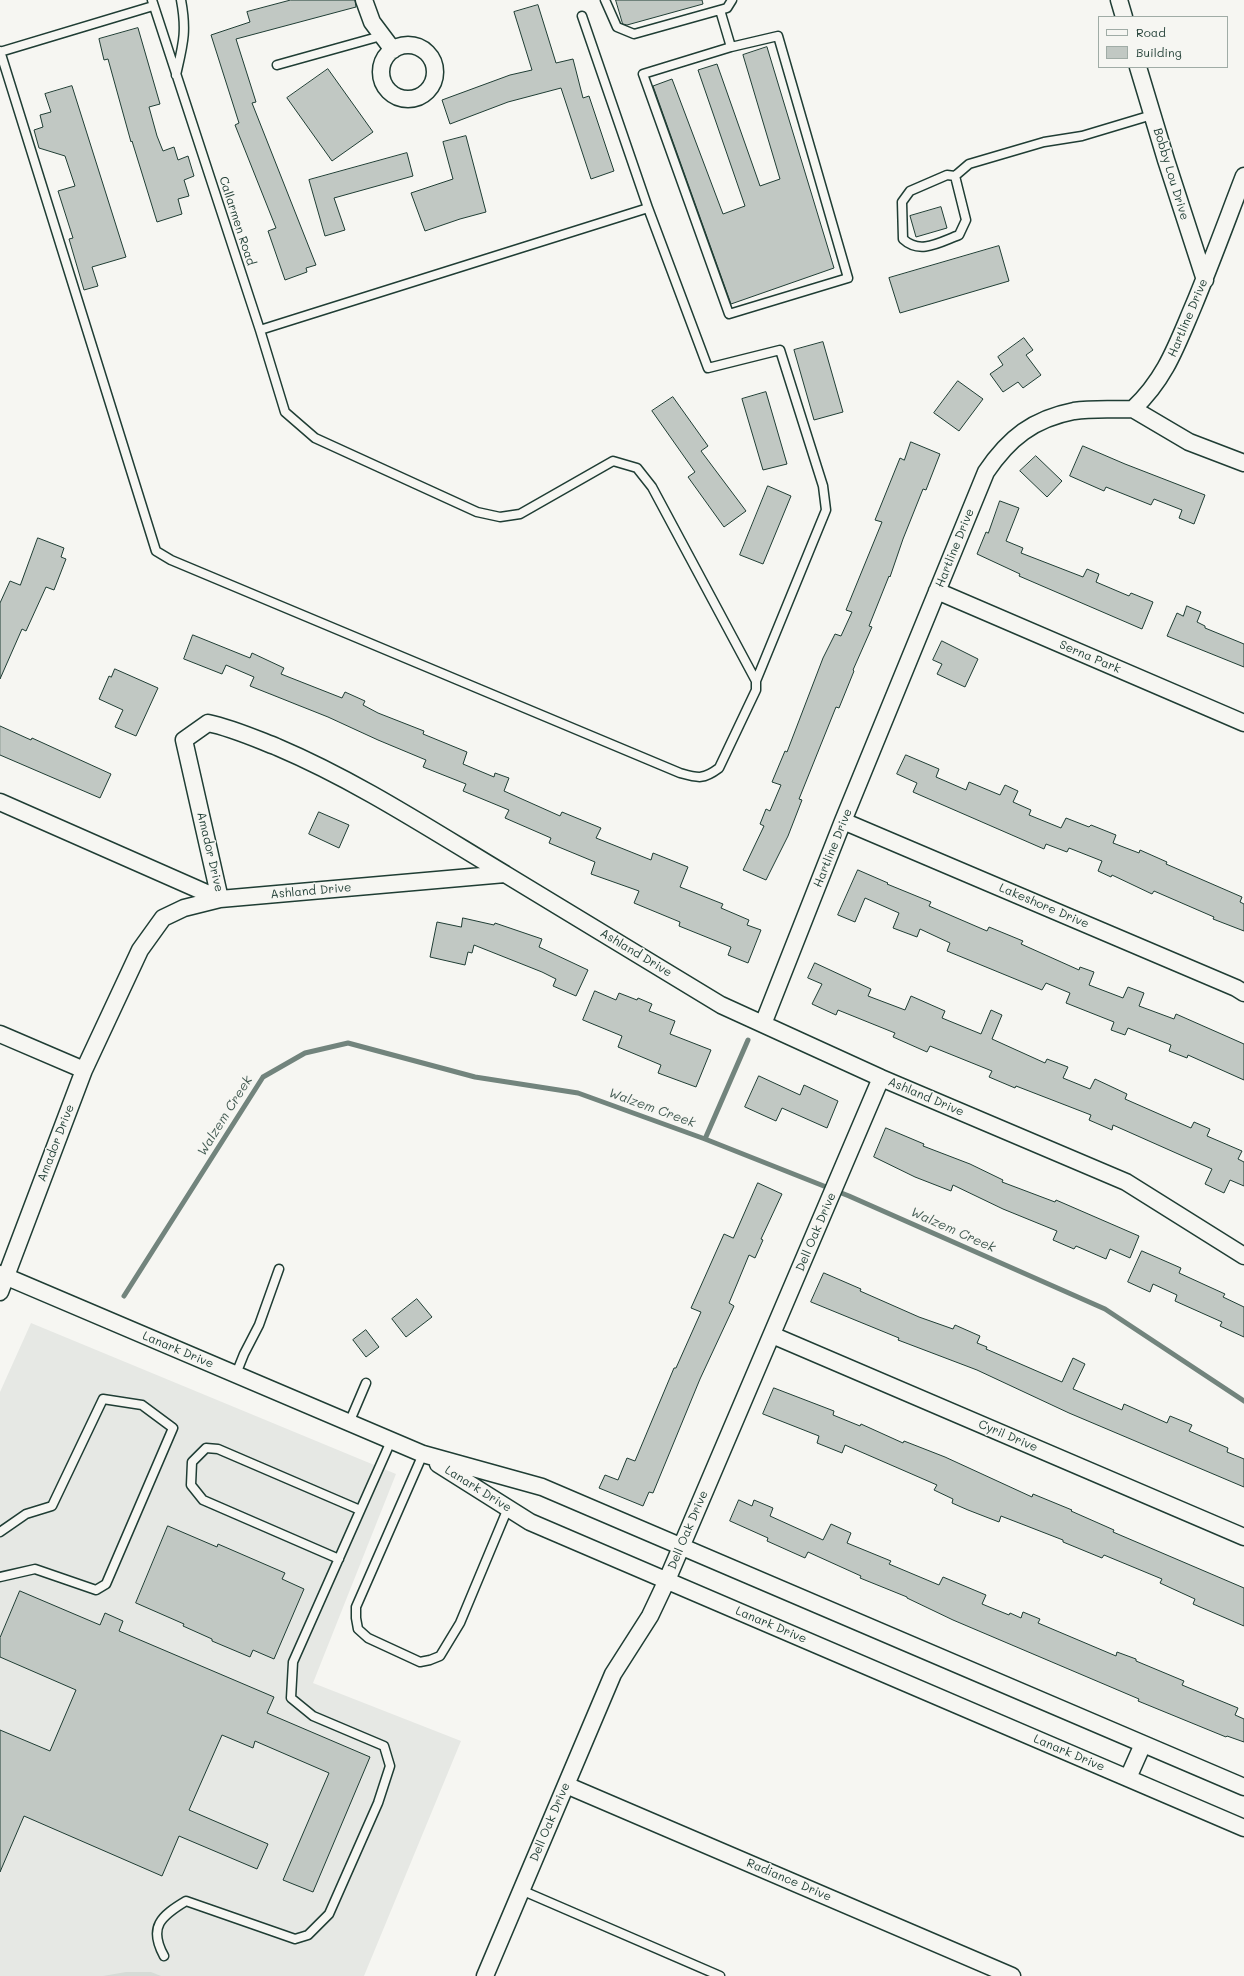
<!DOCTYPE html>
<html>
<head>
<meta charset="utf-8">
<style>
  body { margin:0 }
  #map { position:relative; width:1244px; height:1976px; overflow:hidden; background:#f6f6f2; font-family:Mali,sans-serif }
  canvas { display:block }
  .legend { position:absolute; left:1098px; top:16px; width:130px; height:52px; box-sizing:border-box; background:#f6f6f2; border:1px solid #a0aca6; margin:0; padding:5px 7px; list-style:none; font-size:12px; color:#1f3d34 }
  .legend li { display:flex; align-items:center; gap:8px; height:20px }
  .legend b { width:20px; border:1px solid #a0aca6 }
</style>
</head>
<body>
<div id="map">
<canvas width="1244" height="1976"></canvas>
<ul class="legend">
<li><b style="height:5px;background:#f6f6f2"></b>Road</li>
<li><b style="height:11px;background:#c1c8c3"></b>Building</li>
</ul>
</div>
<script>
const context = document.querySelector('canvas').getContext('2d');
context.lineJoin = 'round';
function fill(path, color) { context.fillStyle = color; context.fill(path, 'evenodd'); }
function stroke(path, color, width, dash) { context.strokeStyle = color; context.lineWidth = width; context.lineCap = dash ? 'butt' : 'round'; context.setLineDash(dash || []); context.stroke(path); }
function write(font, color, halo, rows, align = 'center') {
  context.font = font + ' Mali,sans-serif'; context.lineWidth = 3; context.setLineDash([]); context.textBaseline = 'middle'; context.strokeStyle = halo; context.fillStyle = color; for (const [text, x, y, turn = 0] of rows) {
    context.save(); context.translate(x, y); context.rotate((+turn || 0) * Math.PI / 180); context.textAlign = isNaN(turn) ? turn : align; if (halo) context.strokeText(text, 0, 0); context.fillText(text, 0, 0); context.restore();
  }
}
fill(new Path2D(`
  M31 1323 396 1474 313 1683 461 1741 364 1976H0V1392Z`), '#e6e8e4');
fill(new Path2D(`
  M126 1972H151L161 1976H103Z`), '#d6dbd6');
stroke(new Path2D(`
  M705 1139 748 1040
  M124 1296 263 1077 305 1053 348 1043 475 1077 578 1093 705 1139 849 1196 1105 1309 1244 1401`), '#72847d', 5);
const building = new Path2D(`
  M291 0H355L356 7 236 39 256 102 252 103 316 265 306 268 307 272 285 280 268 231 276 228 235 125 239 123 211 35 250 22 247 12Z
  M616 0H702L703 4 627 25 623 24Z
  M538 5 556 63 573 59 583 98 589 96 614 171 591 179 561 88 508 102 450 124 442 100 510 75 532 70 514 12Z
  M138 28 160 104 149 107 157 136 163 151 174 147 178 160 188 156 194 176 184 180 189 196 178 199 182 214 157 222 132 141 131 142 108 59 104 60 99 39Z
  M767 47 834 268 731 304 653 86 672 79 723 214 745 206 698 70 717 64 760 186 780 179 743 55Z
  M328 69 373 132 332 161 287 98Z
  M72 86 126 257 92 267 98 286 84 290 69 239 73 238 58 191 75 186 65 156 39 148 34 130 43 127 40 115 51 112 45 94Z
  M466 136 486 212 460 219 425 231 411 193 453 179 443 142Z
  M407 153 413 176 334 198 345 230 325 236 309 180Z
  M941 207 947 228 916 237 910 216Z
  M999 246 1009 281 900 313 889 278Z
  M1024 338 1033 350 1026 355 1041 375 1023 388 1018 382 1003 392 990 374 1003 365 998 357Z
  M823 342 843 412 814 420 794 350Z
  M958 381 983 399 959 431 934 413Z
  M766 392 787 464 763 470 742 399Z
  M673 397 708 446 701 451 746 511 724 527 688 477 695 472 652 411Z
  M911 442 940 454 926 490 923 489 903 539 890 577 889 576 869 626 872 627 853 670 854 671 839 708 836 707 799 799 802 800 788 836 766 880 743 870 764 826 760 824 766 809 770 811 781 785 772 782 785 751 787 752 823 658 835 634 841 636 852 612 846 610 882 522 875 520 900 458 904 460Z
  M1083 446 1125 464 1205 495 1194 524 1179 518 1182 510 1154 499 1151 505 1106 487 1104 491 1070 476Z
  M1036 456 1062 481 1047 497 1020 471Z
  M768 486 791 496 763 564 740 555Z
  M1000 501 1019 508 1006 541 1023 548 1021 553 1083 577 1087 569 1099 574 1096 582 1129 596 1131 593 1153 602 1142 629 1019 576 1020 574 977 554 986 532 988 533Z
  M38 538 64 548 61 557 66 559 54 590 46 587 26 631 22 629 0 679V603L10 581 20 585Z
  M1187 606 1201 612 1197 622 1205 626V628L1244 644V667L1167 636 1177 613 1183 616Z
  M193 635 250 658 252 653 284 668 281 674 342 698 345 692 365 701 363 705 378 713 424 731 423 734 467 752 463 764 494 777 495 773 509 778 504 791 560 816 562 812 601 828 596 838 651 860 653 853 688 867 680 887 723 904 721 908 749 920 747 925 761 930 748 963 728 955 731 947 679 926 680 922 634 903 639 891 591 874 595 862 549 843 551 838 505 818 509 810 463 791 466 784 423 767 426 760 378 740 328 717 250 686 254 677 226 665 222 674 184 659Z
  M942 641 978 659 965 687 937 674 942 664 933 660Z
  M115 669 158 688 136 736 115 727 123 710 99 699 109 676 111 677Z
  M0 726 31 740 32 738 111 774 100 798 0 755Z
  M906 755 939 769 936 777 966 790 969 782 1000 795 1005 785 1018 791 1013 802 1031 810 1029 815 1061 828 1066 818 1089 827 1091 825 1116 835 1113 843 1139 853 1140 850 1167 862 1166 864 1242 897 1240 902 1244 904V931L1213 919 1214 917 1154 891 1152 894 1112 875 1111 877 1098 871 1102 861 1069 848 1067 852 1046 844 1044 849 913 792 917 783 897 774Z
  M319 812 349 825 339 848 309 834Z
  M858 870 888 883 887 884 931 902 929 906 987 931 989 927 1023 941 1021 944 1079 970 1080 967 1094 972 1089 985 1123 998 1128 987 1144 993 1139 1006 1174 1019 1176 1014 1244 1044V1080L1188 1055 1187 1058 1169 1051 1171 1045 1128 1028 1125 1035 1111 1030 1114 1022 1066 1003 1070 993 1046 983 1042 990 947 951 950 943 920 929 917 937 893 928 899 913 865 898 855 922 838 915Z
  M463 918 494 925 495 923 542 939 539 947 588 970 576 996 553 986 556 979 542 972 474 945 472 953 468 952 465 965 430 957 437 922 461 927Z
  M815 963 871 989 868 996 905 1010 911 996 945 1011 942 1018 981 1034 991 1010 1002 1015 992 1039 1045 1063 1047 1059 1068 1067 1063 1078 1090 1089 1095 1079 1127 1094 1125 1099 1191 1128 1194 1122 1210 1129 1207 1136 1242 1151 1238 1159 1244 1162V1186L1230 1180 1224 1193 1205 1184 1212 1169 1113 1125 1112 1130 1089 1120 1091 1115 1016 1086 1015 1088 989 1077 992 1071 930 1046 927 1052 893 1037 895 1033 838 1010 836 1015 812 1004 822 984 808 978Z
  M595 991 616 1000 619 993 637 1000 638 998 652 1004 649 1011 675 1021 670 1034 711 1050 696 1087 658 1073 661 1065 618 1047 622 1036 583 1020Z
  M759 1076 800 1095 804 1085 838 1101 827 1128 782 1108 776 1121 745 1107Z
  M886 1128 924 1144 923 1146 970 1164 1003 1180 1002 1182 1055 1202 1056 1200 1139 1236 1130 1258 1110 1249 1106 1259 1076 1246 1074 1249 1053 1240 1057 1231 1003 1209 953 1185 951 1191 915 1177 874 1157Z
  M758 1183 782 1194 761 1239 763 1240 755 1258 749 1255 737 1284 729 1303 734 1306 700 1379 653 1493 649 1492 643 1506 599 1488 605 1475 618 1480 627 1458 635 1461 674 1368H676L701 1312 691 1308 724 1234 733 1238Z
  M1142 1251 1181 1268 1179 1273 1225 1294 1223 1297 1244 1307V1337L1220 1326 1222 1322 1175 1301 1177 1295 1153 1284 1150 1292 1128 1282Z
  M824 1273 861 1289 860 1291 919 1317 953 1329 955 1325 980 1336 977 1343 987 1347 986 1349 1062 1382 1073 1358 1085 1364 1073 1389 1122 1410 1124 1404 1167 1423 1170 1416 1192 1425 1189 1431 1228 1448 1227 1452 1244 1459V1487L1069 1413 977 1370 898 1340 899 1338 811 1302Z
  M417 1299 432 1317 406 1337 392 1319Z
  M366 1330 379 1347 366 1357 353 1340Z
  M774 1388 834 1411 833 1415 860 1426 861 1424 903 1443 904 1441 945 1457 1032 1497 1033 1494 1072 1510 1071 1511 1114 1530 1113 1532 1244 1588V1626L1193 1604 1195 1599 1160 1583 1162 1579 1104 1555 1102 1558 1063 1542V1540L1001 1516 999 1522 968 1510 952 1503 953 1499 934 1490 937 1485 845 1445 842 1453 817 1443 819 1436 763 1414Z
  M739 1500 752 1506 754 1500 773 1508 770 1516 823 1540 831 1524 851 1533 847 1543 891 1561 889 1564 939 1585 943 1577 986 1595 982 1604 1009 1615 1010 1613 1021 1618 1023 1612 1040 1619 1038 1623 1116 1656 1117 1652 1136 1659V1661L1184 1681 1182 1685 1238 1708 1235 1715 1244 1719V1742L1227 1736 1226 1737 1138 1701 1139 1699 953 1620 907 1598V1597L860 1578 861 1576 808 1552 805 1558 767 1541 768 1538 730 1521Z
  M168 1526 217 1547 218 1544 285 1573 282 1579 304 1589 274 1659 253 1650 250 1657 212 1641V1639L183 1626 184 1624 136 1603Z
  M20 1591 100 1625 105 1613 123 1621 119 1631 274 1697 267 1713 370 1757 313 1892 283 1880 329 1773 255 1741 253 1748 222 1735 189 1810 268 1844 257 1869 179 1836 162 1876 24 1816 0 1872V1730L50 1751 76 1690 0 1657V1638Z`);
fill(building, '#c1c8c3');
stroke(building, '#1f3d34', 1);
const lane = new Path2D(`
  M605 0 617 27 634 34 727 8 732 0
  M720 10 731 47 643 74 729 314 848 278 778 36 731 47
  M582 16 648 208
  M0 51 156 551 171 560 680 773C698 778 703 780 719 768L756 690V681L652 487 637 468 613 461 520 514 500 517 477 512 315 438 285 412 260 330 152 0
  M0 52 153 6
  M277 65 381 36
  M176 75C183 44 187 32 181 0
  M955 176 947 175 910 191 902 202 903 239C920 255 940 242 959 235L966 220 955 176 969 164 1044 142 1082 136 1152 115
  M260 330 648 208 708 368 780 350 823 486 826 510 756 681
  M236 1374 244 1354 259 1325 279 1269
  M349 1423 366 1383
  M423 1454 356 1607V1618L358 1629 368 1638 420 1662 430 1660 440 1656 460 1623 508 1508
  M0 1532 26 1514 52 1506 103 1399 142 1405 173 1428 106 1584 96 1590 35 1569 0 1577
  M339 1559 203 1500 191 1485 192 1462 206 1448 218 1449 360 1510
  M521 1890 720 1976
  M164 1956C148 1927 161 1916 186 1901L295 1939 308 1935 329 1914 378 1803 390 1766 384 1746 313 1716 291 1698 293 1662 391 1441`);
const street = new Path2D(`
  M364 0 372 22 393 50
  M1119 0 1124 17
  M381 72a27 27 0 1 1 54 0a27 27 0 1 1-54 0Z
  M1138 67 1166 160 1205 280
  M1133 409 1189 442 1244 463
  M937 591 1244 723
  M0 802 220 899
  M843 821 1236 988 1244 993
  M220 899 184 740 208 723C232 728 254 738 277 747 357 781 430 829 505 874
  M763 1024 843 821 986 472C1009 438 1033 419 1074 411 1093 408 1114 410 1133 409 1165 379 1176 347 1193 307 1211 264 1227 220 1244 176
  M0 1034 84 1070
  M0 1274 423 1454 542 1487 1244 1787
  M0 1292 84 1070 140 950 163 918 184 908 220 899 505 874 721 1005 881 1078 1126 1182 1244 1256
  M772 1335 1244 1537
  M438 1464 530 1522 1244 1828
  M1128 1778 1143 1744
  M566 1785 1012 1976
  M485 1976 613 1674 650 1616 667 1580 881 1078`);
stroke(lane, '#1f3d34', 11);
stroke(street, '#1f3d34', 19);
stroke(lane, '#f6f6f2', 8);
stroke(street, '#f6f6f2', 16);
write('12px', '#1f3d34', '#f6f6f2', [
  ["Bobby Lou Drive",1171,174,73],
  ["Callarmen Road",237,221,72],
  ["Hartline Drive",1188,318,-67],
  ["Hartline Drive",955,548,-68],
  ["Serna Park",1090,657,23],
  ["Hartline Drive",833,848,-68],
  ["Amador Drive",210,852,77],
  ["Ashland Drive",311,891,-5],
  ["Lakeshore Drive",1044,906,23],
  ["Ashland Drive",636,953,31],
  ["Ashland Drive",926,1097,23],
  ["Amador Drive",56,1143,-69],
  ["Dell Oak Drive",816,1232,-67],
  ["Lanark Drive",178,1350,23],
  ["Cyril Drive",1008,1436,23],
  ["Lanark Drive",478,1489,32],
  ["Dell Oak Drive",688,1530,-67],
  ["Lanark Drive",771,1625,23],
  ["Lanark Drive",1069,1753,23],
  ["Dell Oak Drive",550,1822,-67],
  ["Radiance Drive",789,1880,23]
]);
write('italic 13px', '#425a52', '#f6f6f2', [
  ["Walzem Creek",652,1108,20],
  ["Walzem Creek",225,1116,-58],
  ["Walzem Creek",953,1230,24]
]);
</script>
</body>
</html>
